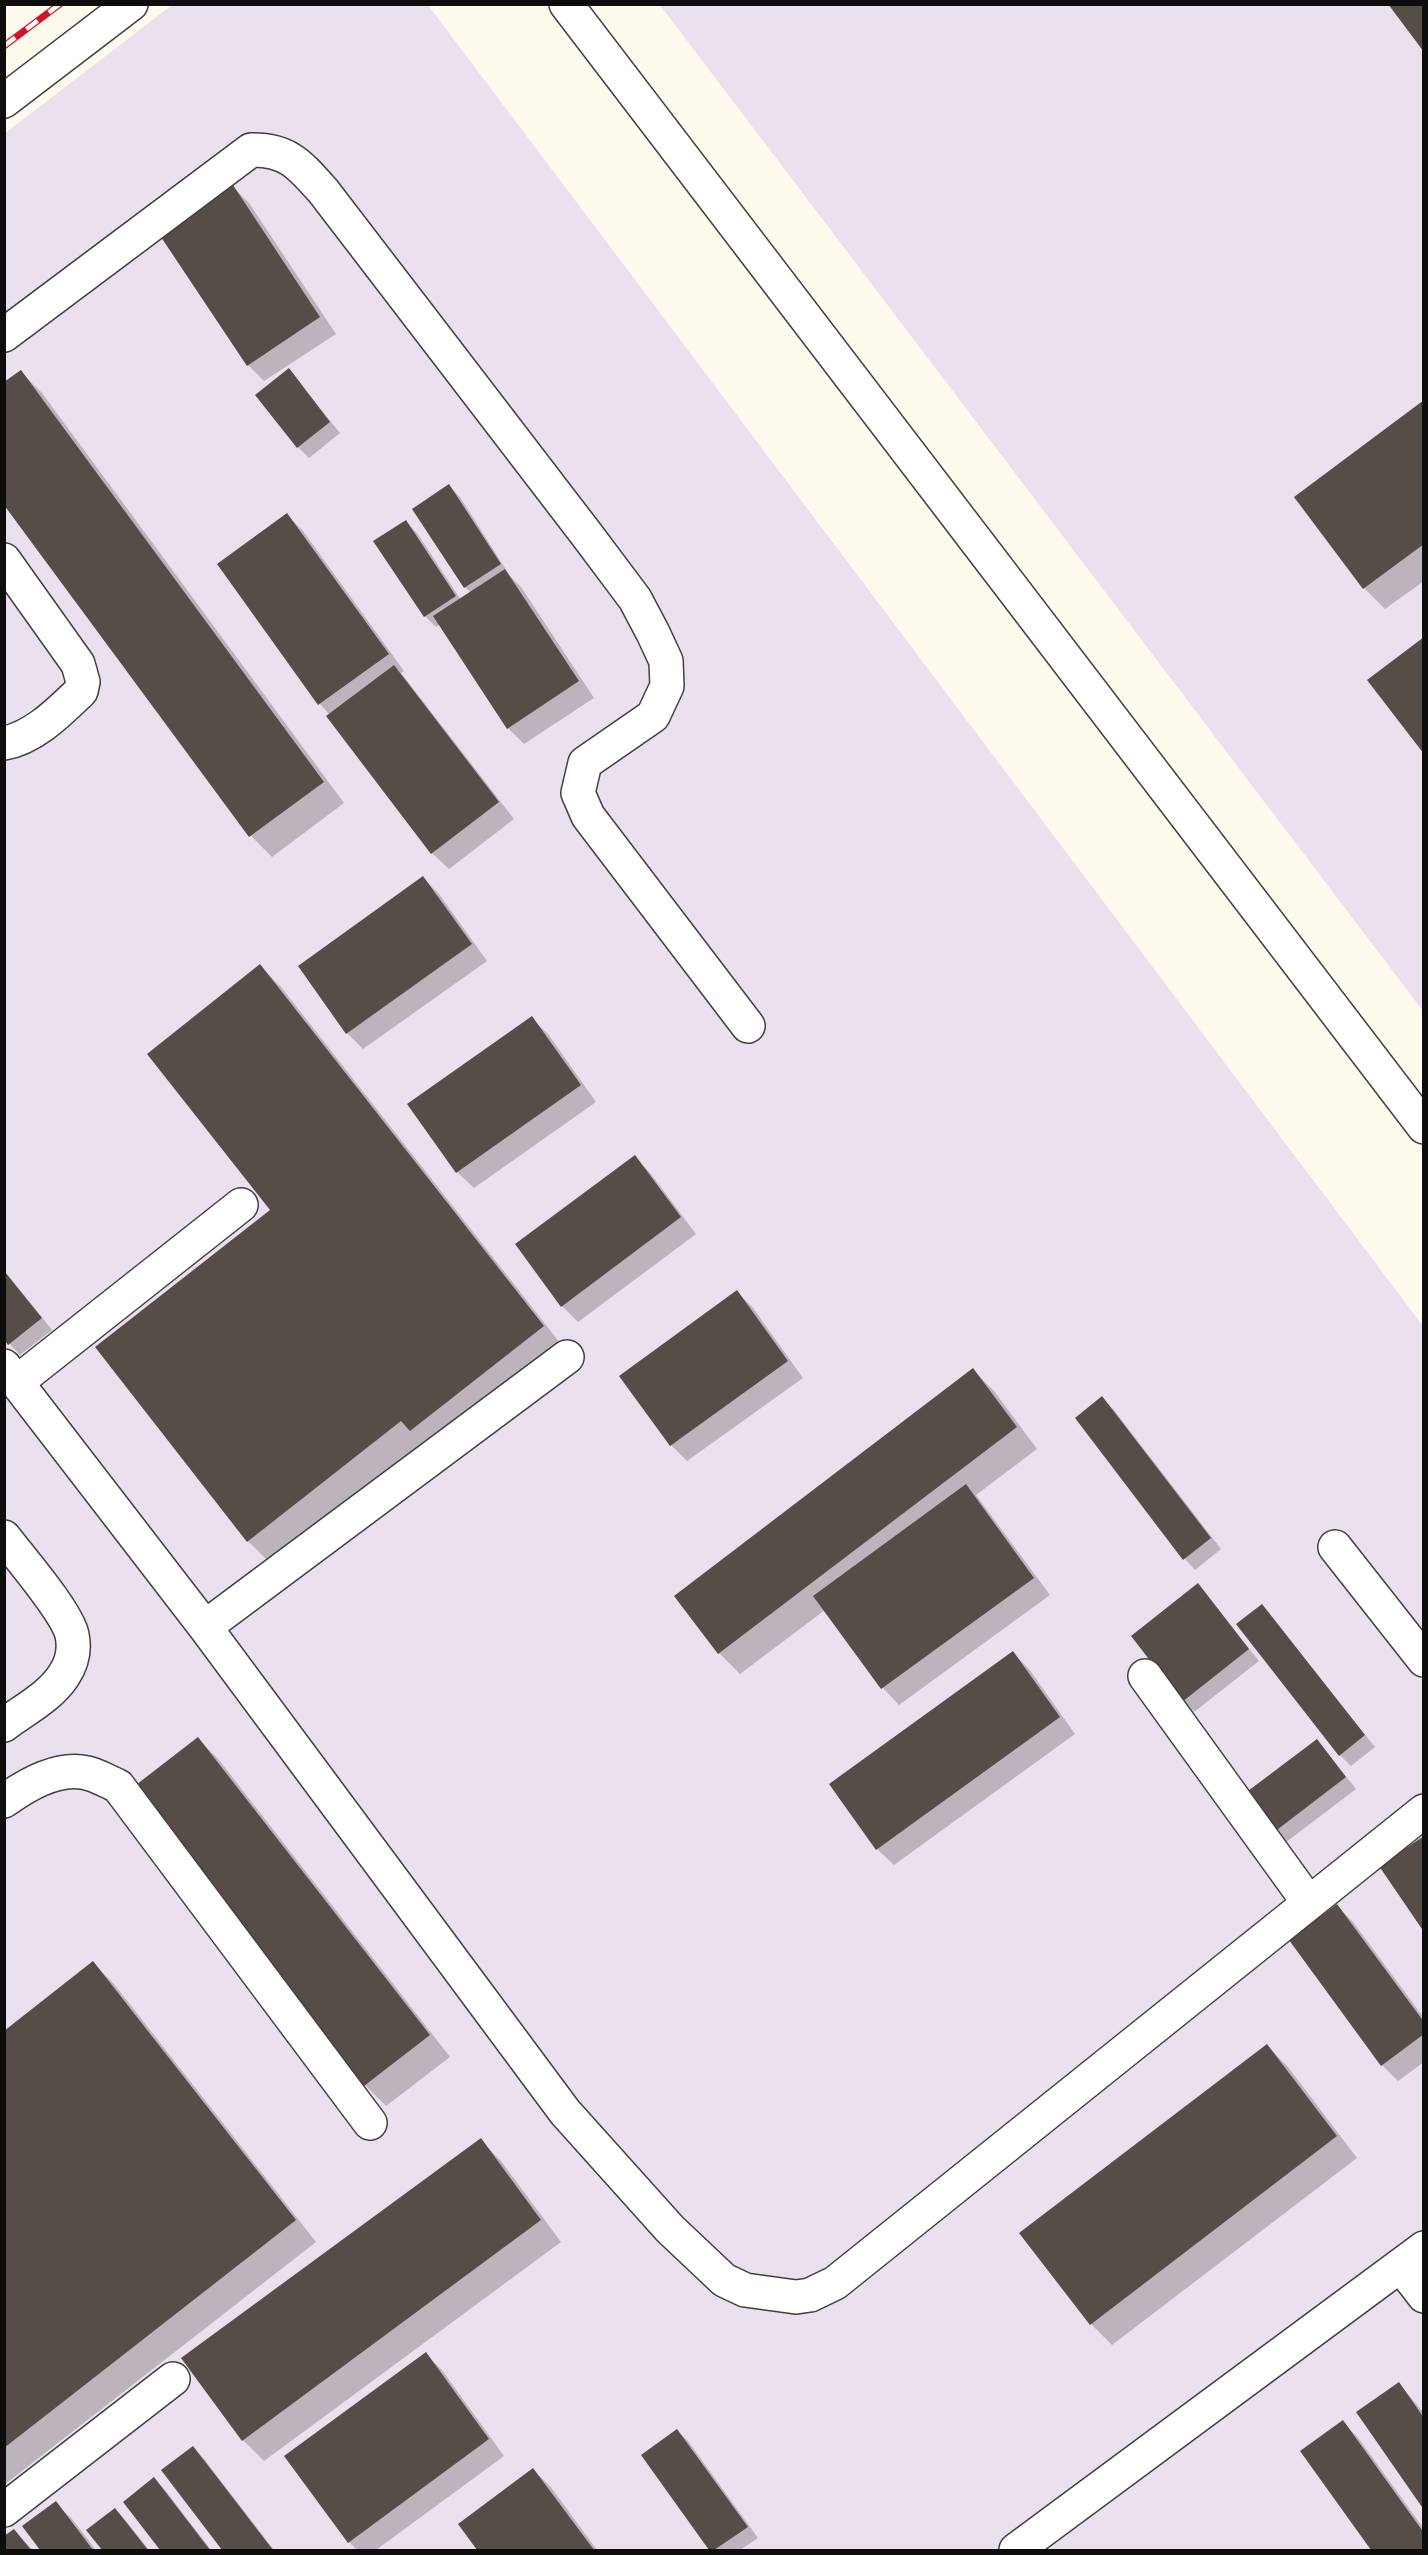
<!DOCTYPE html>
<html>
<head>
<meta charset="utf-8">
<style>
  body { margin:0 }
  #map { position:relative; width:1428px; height:2555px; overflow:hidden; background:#fffaee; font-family:Spectral,serif }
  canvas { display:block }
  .frame { position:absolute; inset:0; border:6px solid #0d0d0d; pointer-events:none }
</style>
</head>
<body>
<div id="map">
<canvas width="1428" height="2555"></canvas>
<div class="frame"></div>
</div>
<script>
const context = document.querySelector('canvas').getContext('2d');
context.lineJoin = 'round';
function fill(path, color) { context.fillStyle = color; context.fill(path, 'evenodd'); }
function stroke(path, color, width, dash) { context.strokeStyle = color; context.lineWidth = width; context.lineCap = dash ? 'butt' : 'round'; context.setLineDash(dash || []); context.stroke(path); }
fill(new Path2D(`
  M172 5H428L1423 1326V2550H5L4 134Z
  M660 5H1423V1011Z`), '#ebe0ed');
fill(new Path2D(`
  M233 187 249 203 336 334 264 381 248 365Z
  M289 370 340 433 309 458 298 447Z
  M21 372 42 393 344 803 272 857 251 836 4 502Z
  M1424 401V581L1385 609 1364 588 1296 497Z
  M449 486 460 497 510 576 521 587 594 698 524 744 508 728 440 624 436 627 425 616 406 522 417 533 461 600 471 593 465 587Z
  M287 515 303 531 404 671 401 673 514 819 449 869 432 853 330 715 320 704 219 565Z
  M423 878 439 894 487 961 363 1049 347 1033Z
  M260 966 281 987 564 1348 432 1451 423 1442 269 1562 248 1541 272 1210Z
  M531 1018 548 1034 596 1102 474 1188 457 1172Z
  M635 1157 651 1174 696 1234 578 1322 562 1306Z
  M4 1270 52 1330 20 1355 4 1338Z
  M737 1292 753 1308 803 1378 687 1461 671 1445Z
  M973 1370 994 1391 1037 1449 976 1495 1050 1595 899 1705 883 1688 825 1610 740 1674 719 1653Z
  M1102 1398 1113 1409 1221 1549 1195 1570 1185 1559Z
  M1198 1585 1259 1661 1194 1712 1184 1701Z
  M1262 1606 1375 1747 1351 1766 1340 1755Z
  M1013 1653 1029 1669 1075 1734 894 1865 877 1849 831 1784Z
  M198 1739 219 1760 450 2057 386 2106 365 2085 134 1789Z
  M1317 1741 1356 1789 1281 1846 1270 1835Z
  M1337 1906 1353 1922 1424 2018V2062L1398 2081 1382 2065Z
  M93 1963 114 1984 316 2242 4 2485V2032Z
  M1267 2046 1288 2067 1357 2158 1112 2345 1091 2324Z
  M480 2140 501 2161 561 2242 264 2461 243 2440Z
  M425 2354 442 2370 504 2456 376 2550H357L349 2542Z
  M1399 2384 1424 2413V2507Z
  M1343 2422 1359 2439 1424 2529V2550H1373L1302 2452Z
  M677 2431 688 2441 758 2538 740 2550H711L643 2455Z
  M193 2448 204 2459 274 2550H224L163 2471Z
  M533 2470 550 2486 597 2550H479L460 2524Z
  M154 2479 165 2490 211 2550H162L125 2502Z
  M55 2503 72 2519 96 2550H42L24 2526Z
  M115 2510 126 2521 149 2550H104L88 2530Z
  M14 2531 33 2550H4V2538Z`), '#0003');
fill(new Path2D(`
  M1388 4H1424V52Z
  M233 185 320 317 247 366 159 234Z
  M289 368 330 422 297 448 255 395Z
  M21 370 324 782 249 837 4 505V382Z
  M1424 400V544L1363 589 1294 497Z
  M449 484 501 564 464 588 412 509Z
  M287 513 389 654 318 705 217 564Z
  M406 520 456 596 424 617 373 541Z
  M505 569 579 681 507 729 433 616Z
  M1424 637V754L1367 680Z
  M394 665 499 802 431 854 326 716Z
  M423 876 472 944 346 1034 298 966Z
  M260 964 544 1326 410 1431 401 1421 247 1542 95 1347 270 1210 147 1054Z
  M532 1016 581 1085 456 1173 407 1104Z
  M635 1155 681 1217 561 1307 515 1244Z
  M4 1271 42 1318 8 1345 4 1340Z
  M737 1290 788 1361 670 1446 619 1376Z
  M973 1368 1017 1427 718 1654 674 1596Z
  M1102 1396 1211 1538 1183 1560 1075 1418Z
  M966 1484 1034 1578 881 1689 813 1596Z
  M1198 1583 1249 1649 1182 1702 1131 1636Z
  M1262 1604 1365 1735 1339 1756 1236 1624Z
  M1013 1651 1060 1717 876 1850 829 1784Z
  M198 1737 430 2035 364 2086 132 1788Z
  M1317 1739 1346 1777 1269 1836 1240 1797Z
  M1424 1836V1932L1379 1866Z
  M1337 1904 1424 2022V2034L1381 2066 1289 1940Z
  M93 1961 296 2220 4 2448V2031Z
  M1267 2044 1337 2136 1090 2325 1019 2233Z
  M481 2138 541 2220 242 2441 181 2358Z
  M426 2352 489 2439 348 2543 284 2456Z
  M1399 2382 1424 2418V2510L1356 2412Z
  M1343 2420 1424 2533V2550H1371L1300 2451Z
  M677 2429 748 2527 714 2550H709L641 2455Z
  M193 2446 273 2550H222L161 2470Z
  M533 2468 594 2550H477L458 2524Z
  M154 2477 210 2550H160L123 2502Z
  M56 2501 93 2550H40L22 2526Z
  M115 2508 148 2550H102L86 2530Z
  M14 2529 31 2550H4V2536Z`), '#574d48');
const minor = new Path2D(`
  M566 4 1424 1127
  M4 101 131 4
  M4 335 251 150C288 149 301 166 324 192L587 535 635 599 653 633 666 661 667 686 653 716 585 763 578 793 588 816 748 1026
  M4 560 78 664 83 682 81 691C60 711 34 738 4 743
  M4 1366 205 1627 565 2112 670 2229 724 2280 745 2290 796 2297 810 2295 835 2283 1424 1811
  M17 1382 241 1205
  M4 1537C20 1558 67 1612 72 1635 75 1649 72 1663 64 1675 51 1696 24 1710 4 1725
  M1335 1547 1424 1660
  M205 1627 567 1357
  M1145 1676 1309 1903
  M4 1801C26 1785 59 1766 87 1773 97 1775 108 1782 118 1786L370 2123
  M1401 2266 1424 2296
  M4 2510 173 2379
  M1016 2550 1424 2248`);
stroke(minor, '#404040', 36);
stroke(minor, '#fff', 33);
const rail = new Path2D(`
  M4 46 60 4`);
stroke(rail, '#cc162d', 7);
stroke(rail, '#fff', 4.5, [14]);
</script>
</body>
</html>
